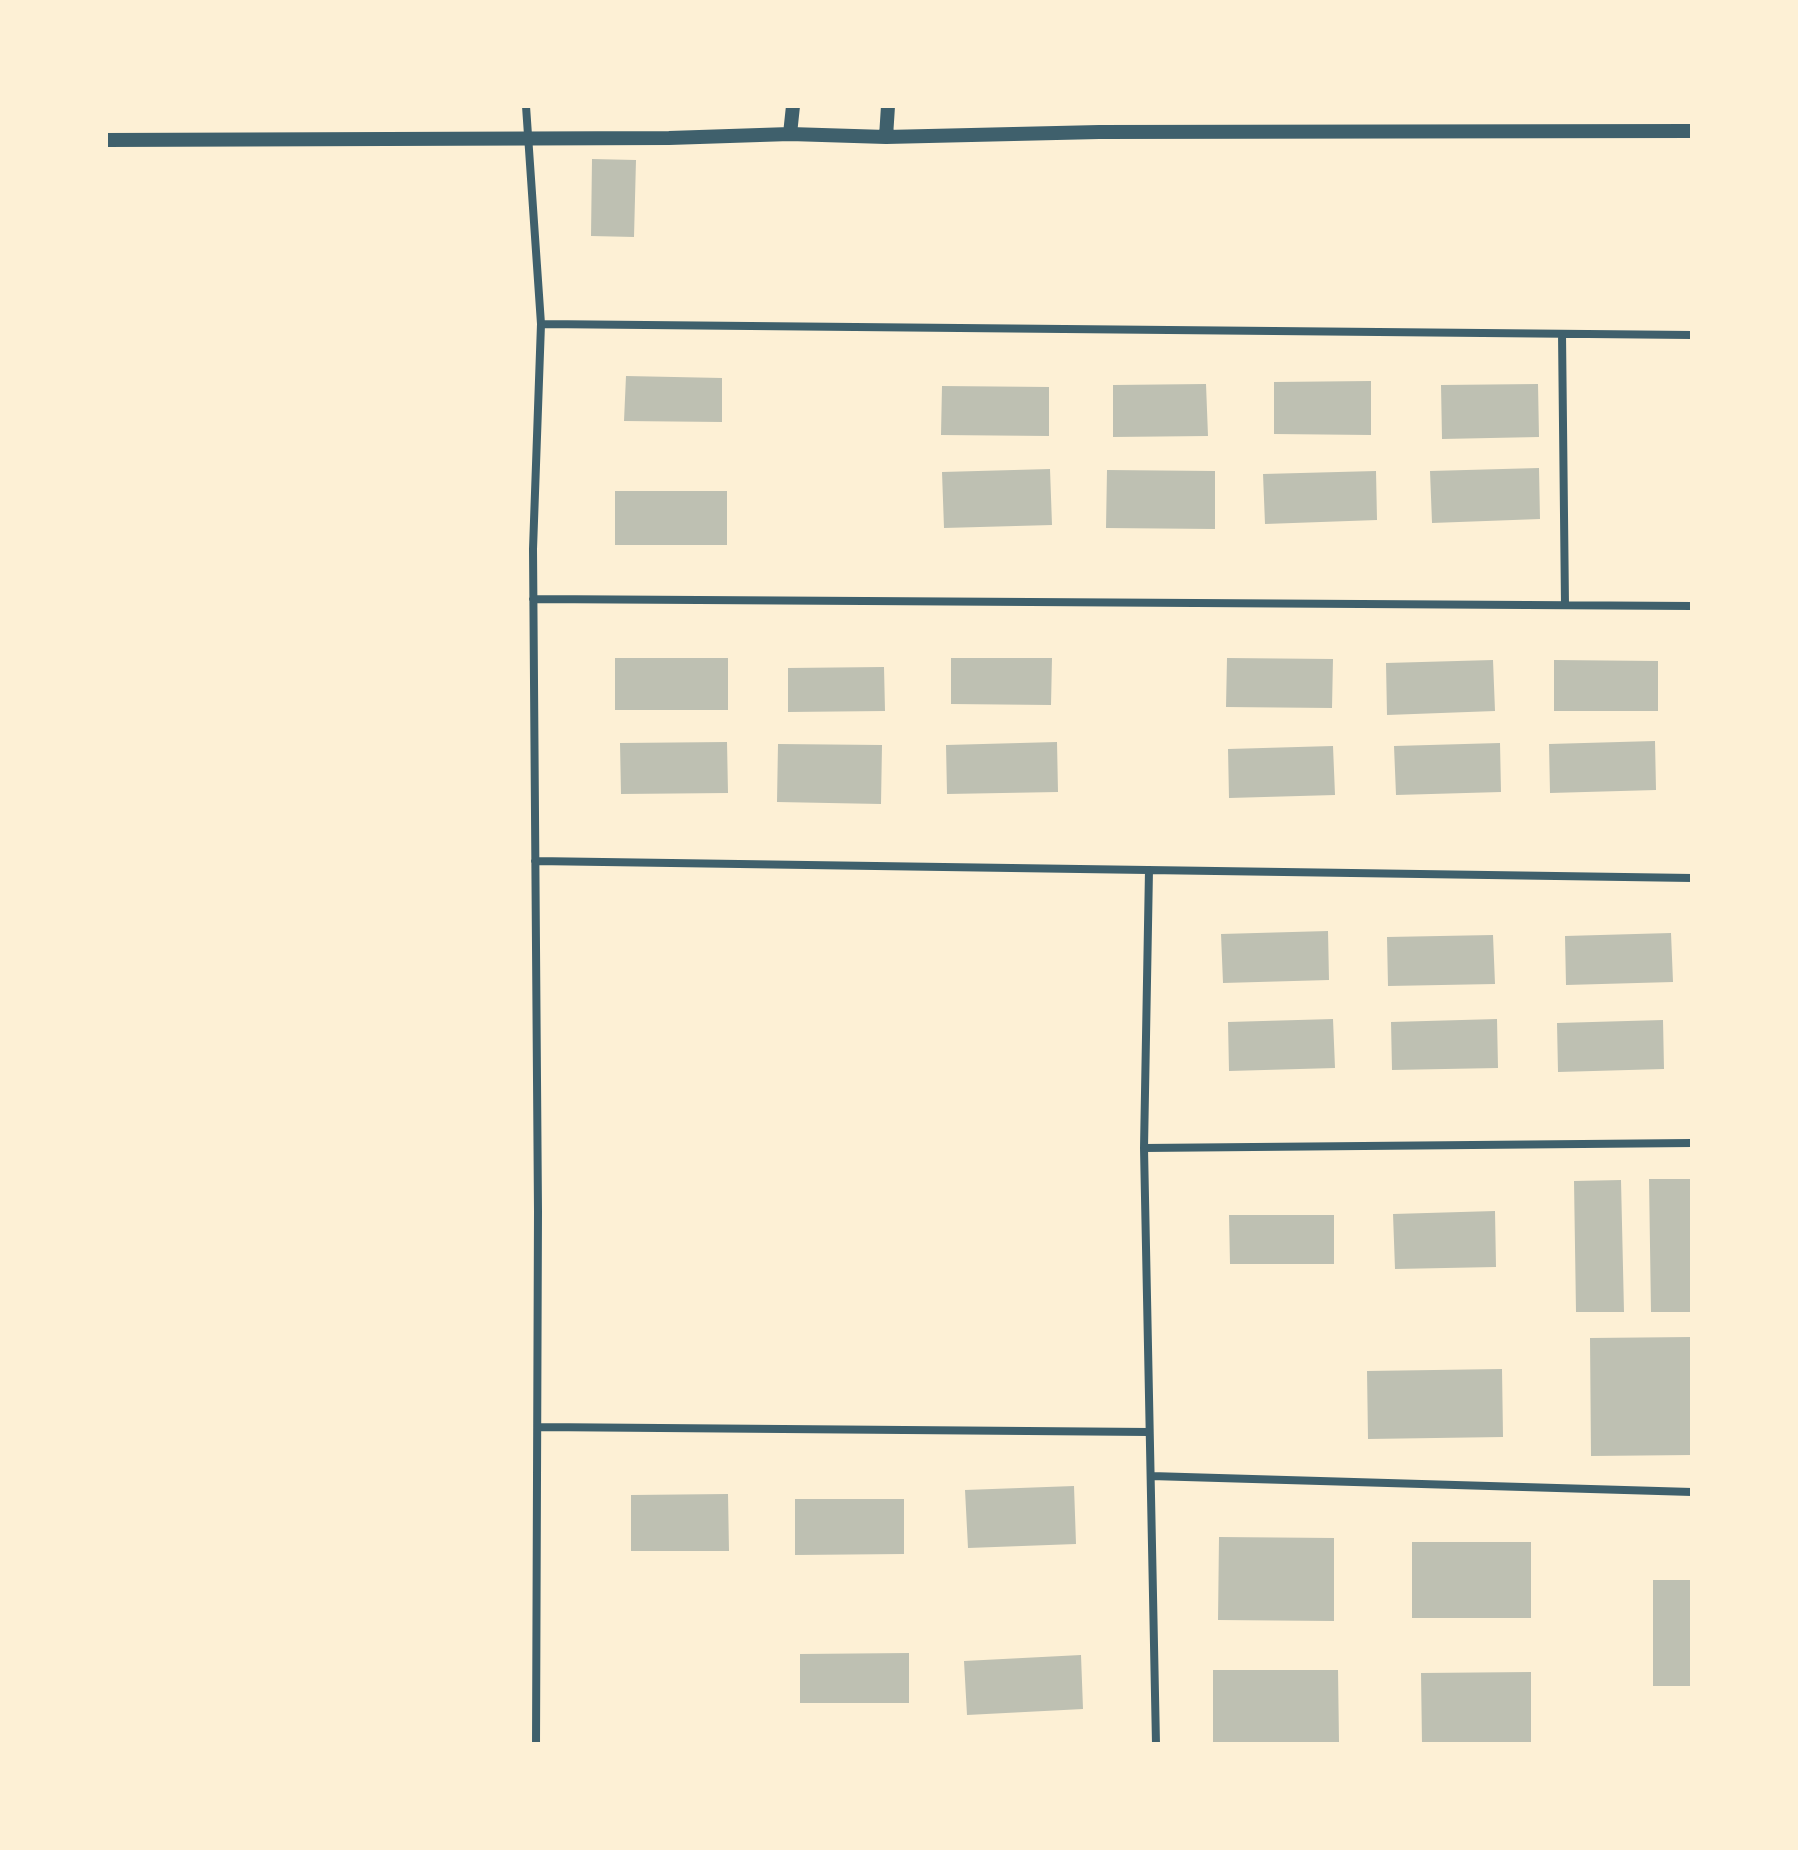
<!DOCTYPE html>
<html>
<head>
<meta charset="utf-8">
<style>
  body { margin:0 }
  #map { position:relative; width:1798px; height:1850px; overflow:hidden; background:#fdf0d5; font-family:Montserrat,sans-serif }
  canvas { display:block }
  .frame { position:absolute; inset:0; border:108px solid #fdf0d5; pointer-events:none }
</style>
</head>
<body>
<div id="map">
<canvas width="1798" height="1850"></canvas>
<div class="frame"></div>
</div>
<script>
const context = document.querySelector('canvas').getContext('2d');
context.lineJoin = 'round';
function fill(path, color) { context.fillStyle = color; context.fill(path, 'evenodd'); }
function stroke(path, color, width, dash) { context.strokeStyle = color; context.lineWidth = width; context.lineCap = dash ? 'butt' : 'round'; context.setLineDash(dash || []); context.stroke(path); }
fill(new Path2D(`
  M592 159 636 160 634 237 591 236Z
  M626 376 722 378V422L624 421Z
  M1371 381V435L1274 434V382Z
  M1206 384 1208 436 1113 437V385Z
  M1538 384 1539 437 1442 439 1441 385Z
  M942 386 1049 387V436L941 435Z
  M1539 468 1540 519 1432 523 1430 471Z
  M1050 469 1052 525 944 528 942 472Z
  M1107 470 1215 471V529L1106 528Z
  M1376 471 1377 520 1265 524 1263 474Z
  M615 491H727V545H615Z
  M615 658H728V710H615Z
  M951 658H1052L1051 705 951 704Z
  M1227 658 1333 659 1332 708 1226 707Z
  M1493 660 1495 711 1387 715 1386 663Z
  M1554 660 1658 661V711H1554Z
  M884 667 885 711 788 712V668Z
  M1655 741 1656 790 1550 793 1549 744Z
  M727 742 728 793 621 794 620 743Z
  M1057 742 1058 792 947 794 946 745Z
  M1500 743 1501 792 1396 795 1394 746Z
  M778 744 882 745 881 804 777 802Z
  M1333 746 1335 795 1229 798 1228 749Z
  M1328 931 1329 980 1223 983 1221 934Z
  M1671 933 1673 982 1566 985 1565 936Z
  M1493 935 1495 984 1388 986 1387 937Z
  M1333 1019 1335 1068 1229 1071 1228 1022Z
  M1497 1019 1498 1068 1392 1070 1391 1022Z
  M1663 1020 1664 1069 1558 1072 1557 1023Z
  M1649 1179H1692V1312H1651Z
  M1621 1180 1624 1312H1576L1574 1181Z
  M1495 1211 1496 1267 1395 1269 1393 1214Z
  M1229 1215H1334V1264H1230Z
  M1692 1337V1455L1591 1456 1590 1338Z
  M1502 1369 1503 1437 1368 1439 1367 1371Z
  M1074 1486 1076 1544 968 1548 965 1490Z
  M728 1494 729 1551H631V1495Z
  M795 1499H904V1554L795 1555Z
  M1219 1537 1334 1538V1621L1218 1620Z
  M1412 1542H1531V1618H1412Z
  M1653 1580H1692V1686H1653Z
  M909 1653V1703H800V1654Z
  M1081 1655 1083 1709 967 1715 964 1661Z
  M1213 1670H1338L1339 1742 1213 1743Z
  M1531 1672V1743L1422 1744 1421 1673Z`), '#bec0b2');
stroke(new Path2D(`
  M526 106 541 324 533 549 538 1211 536 1744
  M541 324 1692 335
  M1562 334 1565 605
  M533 599 1692 606
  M535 861 1692 878
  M1149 870 1144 1148 1156 1744
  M1144 1148 1692 1143
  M538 1427 1149 1432
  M1151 1476 1692 1492`), '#3f606c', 8);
stroke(new Path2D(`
  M790 134 793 106
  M886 137 888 106
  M106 140 669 138 790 134 886 137 1099 132 1692 131`), '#3f606c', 14);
</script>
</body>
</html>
